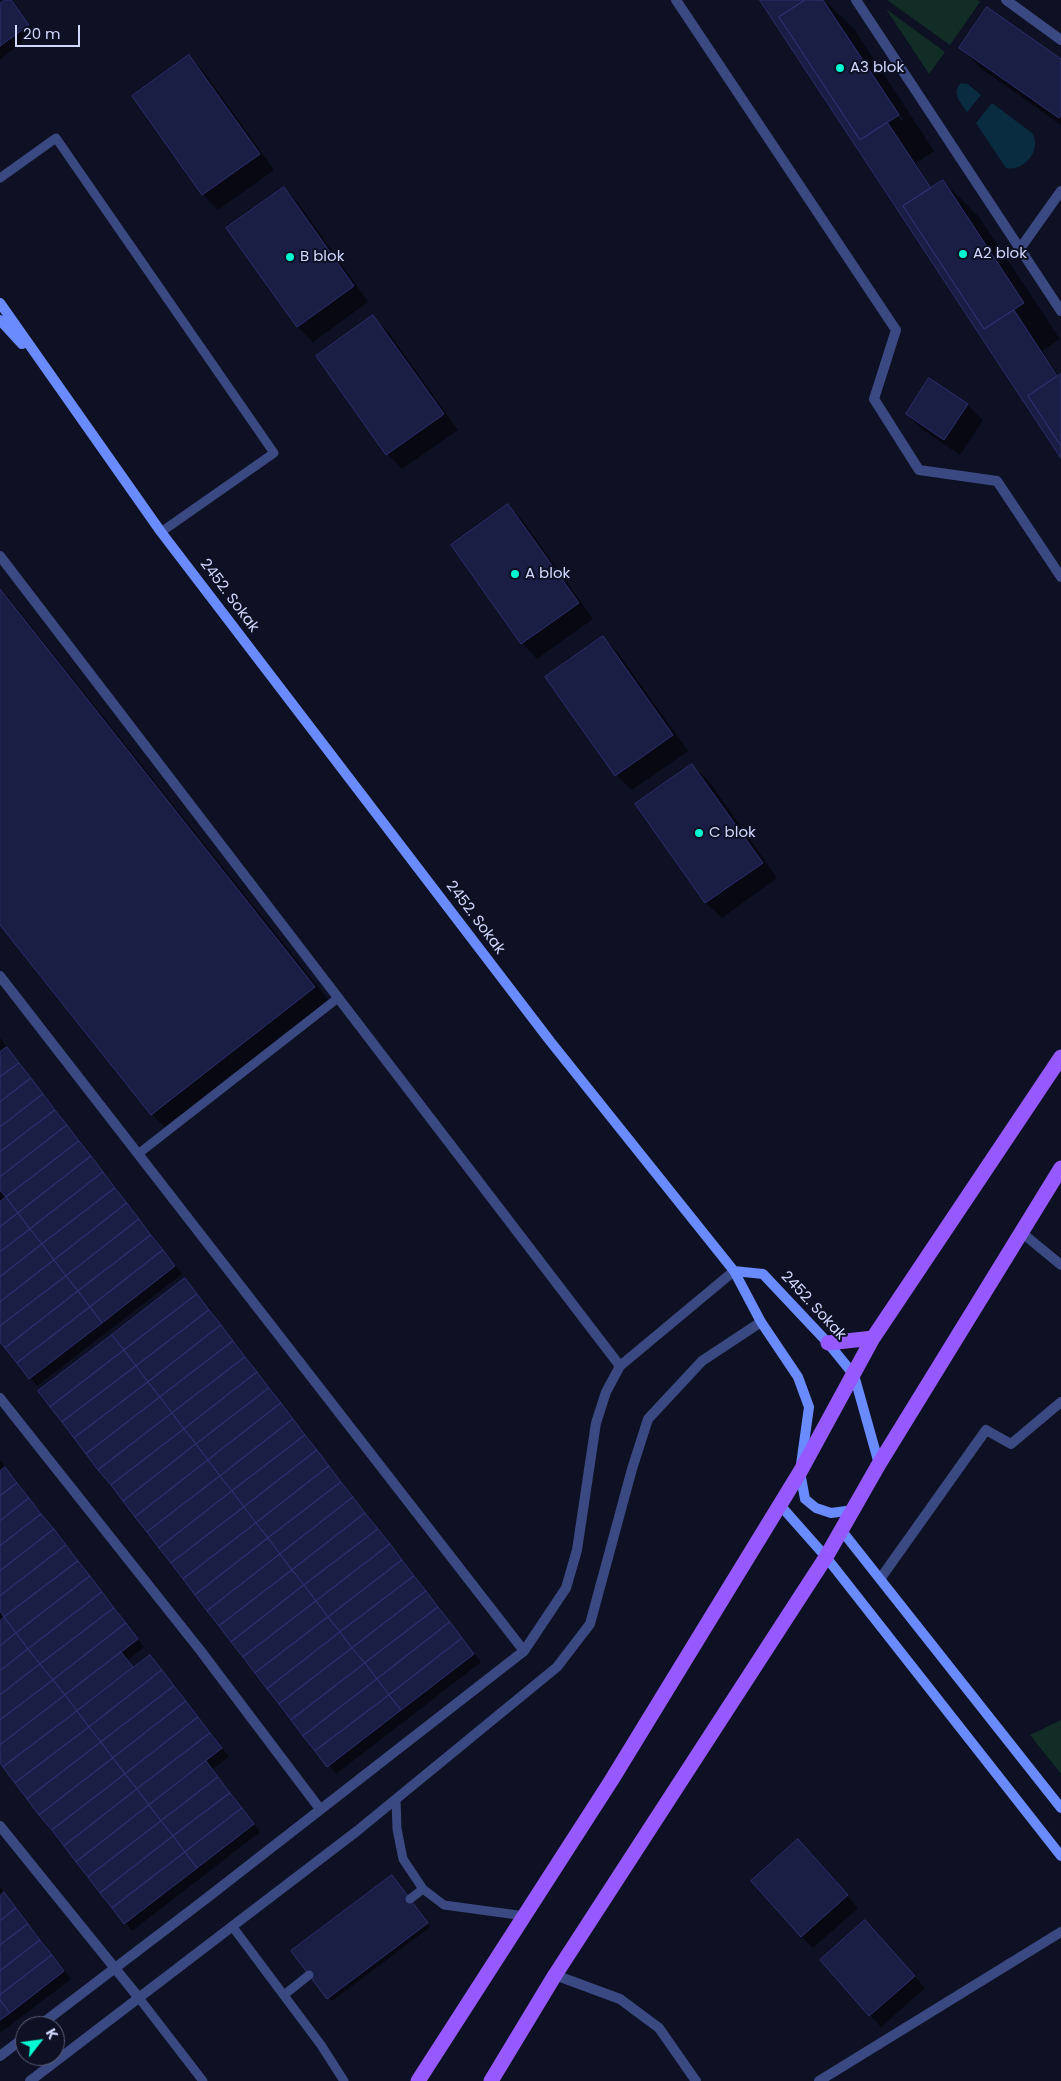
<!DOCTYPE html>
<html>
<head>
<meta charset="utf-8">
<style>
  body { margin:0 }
  #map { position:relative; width:1061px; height:2081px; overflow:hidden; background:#0e1023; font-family:Poppins,sans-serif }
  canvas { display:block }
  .north { position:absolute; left:15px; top:2016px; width:50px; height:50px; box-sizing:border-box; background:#0e1023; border:1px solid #5c607b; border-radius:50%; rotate:60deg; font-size:14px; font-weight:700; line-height:20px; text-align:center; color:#d1d8ff }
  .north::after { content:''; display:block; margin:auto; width:18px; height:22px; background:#02fad3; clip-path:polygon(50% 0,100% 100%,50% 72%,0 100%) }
  .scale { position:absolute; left:15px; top:25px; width:65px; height:22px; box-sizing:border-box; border:2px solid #d1d8ff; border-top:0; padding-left:6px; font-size:15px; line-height:18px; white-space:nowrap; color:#d1d8ff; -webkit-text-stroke:4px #0e1023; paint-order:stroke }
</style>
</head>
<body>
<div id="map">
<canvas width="1061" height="2081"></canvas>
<div class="north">K</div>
<div class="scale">20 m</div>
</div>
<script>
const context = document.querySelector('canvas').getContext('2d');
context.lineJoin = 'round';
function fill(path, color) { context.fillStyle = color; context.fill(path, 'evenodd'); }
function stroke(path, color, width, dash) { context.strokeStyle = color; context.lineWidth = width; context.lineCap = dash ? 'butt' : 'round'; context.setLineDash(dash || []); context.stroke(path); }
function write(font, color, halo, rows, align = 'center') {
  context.font = font + ' Poppins,sans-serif'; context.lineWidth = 4; context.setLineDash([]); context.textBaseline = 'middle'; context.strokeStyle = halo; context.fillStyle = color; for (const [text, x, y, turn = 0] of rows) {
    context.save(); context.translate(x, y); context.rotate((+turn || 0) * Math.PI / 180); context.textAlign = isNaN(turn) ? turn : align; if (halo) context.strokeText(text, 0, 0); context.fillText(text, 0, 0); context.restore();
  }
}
fill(new Path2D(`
  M887 0H977L980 2 950 45Z
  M886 9 945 52 929 74Z
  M1061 1720V1774L1030 1735Z`), '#112d25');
fill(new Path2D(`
  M961 83 968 84 981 95 967 112C960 101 951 94 961 83Z
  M992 103 1032 133C1043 149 1024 172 1006 168L976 123Z`), '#0a2c41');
fill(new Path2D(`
  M7 0 16 6 35 33 0 59V5Z
  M762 0H824L854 29 934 151 916 163 932 189 943 181 979 217 1060 339 1042 351 1059 377 1061 375V456ZM843 33H846L903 119 901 121Z
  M960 47 1061 61V125L982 69Z
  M189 57 204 72 274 170 218 210 203 194 133 96Z
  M284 188 299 204 368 302 313 342 297 326Z
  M373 316 388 332 458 430 402 469 387 454Z
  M930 380 968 405 983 420 960 455 922 429 907 414Z
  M508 505 523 521 593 619 537 659 522 643 453 545Z
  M0 587 330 1002 167 1129 152 1114 0 923Z
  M603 637 618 653 688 751 632 790 616 775 547 677Z
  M692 765 708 780 777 878 722 918 706 903 637 804Z
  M0 1038 182 1274 37 1386 0 1340Z
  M185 1280 481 1662 336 1774 40 1392Z
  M0 1460 144 1647 128 1660 134 1668 150 1656 229 1757 212 1769 260 1832 132 1931 0 1761Z
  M810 1852 858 1908 813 1948 801 1936Z
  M395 1880 430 1927 332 2001 328 1998Z
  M0 1887 71 1979 0 2033Z
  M865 1922 925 1988 881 2027 821 1960Z`), '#0007');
const building = new Path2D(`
  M5 0H11L29 25 0 46V4Z
  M760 0H805L779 17 860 140 887 122 931 188 903 206 984 329 1014 310 1057 376 1028 396 1061 446V458Z
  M805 0H823L899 115 860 140 779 17Z
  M987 7 1061 59V115L1059 118 959 48Z
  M189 55 260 154 202 195 132 96Z
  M943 180 1024 303 984 329 903 206Z
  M284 187 354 286 297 327 226 228Z
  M373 315 444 414 386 455 316 356Z
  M1061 374V446L1028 396Z
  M929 378 968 404 944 440 906 414Z
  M508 504 579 603 521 644 451 545Z
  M0 589 315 987 151 1115 0 925Z
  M603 636 673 735 615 776 545 677Z
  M692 764 763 863 705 903 635 804Z
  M7 1047 19 1063 0 1077V1052Z
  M19 1063 31 1078 0 1102V1077Z
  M31 1078 43 1094 0 1127V1102Z
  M43 1094 55 1110 0 1152V1127Z
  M55 1110 67 1125 0 1177V1152Z
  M67 1125 79 1141 6 1197 0 1190V1177Z
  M79 1141 91 1156 18 1213 6 1197Z
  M91 1156 103 1172 30 1229 18 1213Z
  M103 1172 115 1188 42 1244 30 1229Z
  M115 1188 127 1203 54 1260 42 1244Z
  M6 1197 18 1213 0 1227V1202Z
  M127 1203 139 1219 66 1276 54 1260Z
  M18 1213 30 1229 0 1252V1227Z
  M139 1219 151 1235 78 1291 66 1276Z
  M30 1229 42 1244 0 1277V1252Z
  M151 1235 163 1250 90 1307 78 1291Z
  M42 1244 54 1260 0 1302V1277Z
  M163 1250 175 1266 102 1323 90 1307Z
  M54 1260 66 1276 0 1326V1302Z
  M66 1276 78 1291 5 1348 0 1342V1326Z
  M185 1278 197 1294 124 1350 112 1335Z
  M78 1291 90 1307 17 1363 5 1348Z
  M197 1294 209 1310 136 1366 124 1350Z
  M90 1307 102 1323 29 1379 17 1363Z
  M209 1310 221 1325 148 1382 136 1366Z
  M221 1325 233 1341 160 1397 148 1382Z
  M112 1335 124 1350 50 1407 38 1391Z
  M233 1341 245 1357 172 1413 160 1397Z
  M124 1350 136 1366 62 1422 50 1407Z
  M245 1357 257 1372 184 1429 172 1413Z
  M136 1366 148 1382 74 1438 62 1422Z
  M257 1372 269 1388 196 1444 184 1429Z
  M148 1382 160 1397 86 1454 74 1438Z
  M269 1388 281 1403 208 1460 196 1444Z
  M160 1397 172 1413 98 1470 86 1454Z
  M281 1403 293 1419 220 1476 208 1460Z
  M172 1413 184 1429 111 1485 98 1470Z
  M293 1419 305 1435 232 1491 220 1476Z
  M184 1429 196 1444 123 1501 111 1485Z
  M305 1435 317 1450 244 1507 232 1491Z
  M196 1444 208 1460 135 1517 123 1501Z
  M317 1450 329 1466 256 1523 244 1507Z
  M208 1460 220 1476 147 1532 135 1517Z
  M329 1466 341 1482 268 1538 256 1523Z
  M5 1467 17 1483 0 1496V1471Z
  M220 1476 232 1491 159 1548 147 1532Z
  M341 1482 353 1497 280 1554 268 1538Z
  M17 1483 29 1498 0 1521V1496Z
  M232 1491 244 1507 171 1563 159 1548Z
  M353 1497 365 1513 292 1570 280 1554Z
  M29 1498 41 1514 0 1546V1521Z
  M244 1507 256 1523 183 1579 171 1563Z
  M365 1513 378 1529 304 1585 292 1570Z
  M41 1514 54 1529 0 1571V1546Z
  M256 1523 268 1538 195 1595 183 1579Z
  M54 1529 66 1545 0 1596V1571Z
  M378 1529 390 1544 316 1601 304 1585Z
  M268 1538 280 1554 207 1611 195 1595Z
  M390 1544 402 1560 328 1617 316 1601Z
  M66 1545 78 1561 4 1617 0 1611V1596Z
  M280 1554 292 1570 219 1626 207 1611Z
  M402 1560 414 1576 340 1632 328 1617Z
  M78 1561 90 1576 16 1633 4 1617Z
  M292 1570 304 1585 231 1642 219 1626Z
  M90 1576 102 1592 28 1649 16 1633Z
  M414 1576 426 1591 352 1648 340 1632Z
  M304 1585 316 1601 243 1657 231 1642Z
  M426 1591 438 1607 365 1663 352 1648Z
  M102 1592 114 1608 40 1664 28 1649Z
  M316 1601 328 1617 255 1673 243 1657Z
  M438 1607 450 1622 377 1679 365 1663Z
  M114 1608 126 1623 53 1680 40 1664Z
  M4 1617 16 1633 0 1646V1621Z
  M328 1617 340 1632 267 1689 255 1673Z
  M450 1622 462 1638 389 1695 377 1679Z
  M126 1623 138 1639 65 1695 53 1680Z
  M340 1632 352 1648 279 1704 267 1689Z
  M16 1633 28 1649 0 1671V1646Z
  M462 1638 474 1654 401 1710 389 1695Z
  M352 1648 365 1663 291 1720 279 1704Z
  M28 1649 40 1664 0 1695V1671Z
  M121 1652 133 1667 77 1711 65 1695Z
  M150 1655 162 1670 89 1727 77 1711Z
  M365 1663 377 1679 303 1736 291 1720Z
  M40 1664 53 1680 0 1720V1695Z
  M162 1670 174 1686 101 1742 89 1727Z
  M377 1679 389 1695 315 1751 303 1736Z
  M53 1680 65 1695 0 1745V1720Z
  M174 1686 186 1701 113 1758 101 1742Z
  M65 1695 77 1711 3 1767 0 1763V1745Z
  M389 1695 401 1710 327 1767 315 1751Z
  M186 1701 198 1717 125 1774 113 1758Z
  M77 1711 89 1727 15 1783 3 1767Z
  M198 1717 210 1733 137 1789 125 1774Z
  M89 1727 101 1742 27 1799 15 1783Z
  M210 1733 222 1748 149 1805 137 1789Z
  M101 1742 113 1758 39 1815 27 1799Z
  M113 1758 125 1774 52 1830 39 1815Z
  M206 1761 218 1777 161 1821 149 1805Z
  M125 1774 137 1789 64 1846 52 1830Z
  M218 1777 230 1793 173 1836 161 1821Z
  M137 1789 149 1805 76 1862 64 1846Z
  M230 1793 242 1808 185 1852 173 1836Z
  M149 1805 161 1821 88 1877 76 1862Z
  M242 1808 254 1824 197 1868 185 1852Z
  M161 1821 173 1836 100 1893 88 1877Z
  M173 1836 185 1852 112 1908 100 1893Z
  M798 1839 848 1895 801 1937 751 1881Z
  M185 1852 197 1868 124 1924 112 1908Z
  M392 1875 428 1923 327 1999 291 1951Z
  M4 1892 16 1908 0 1921V1896Z
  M16 1908 28 1924 0 1945V1921Z
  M865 1920 915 1976 869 2016 820 1960Z
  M28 1924 40 1940 0 1971V1945Z
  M40 1940 52 1955 0 1995V1971Z
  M52 1955 64 1971 10 2013 0 2000V1995Z
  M0 2000 10 2013 0 2020Z`);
fill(building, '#1a1d44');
stroke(building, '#2d3070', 1);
stroke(new Path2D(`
  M0 178 56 138 274 453 161 532
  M138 1154 338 998
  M396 1799 397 1829 403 1859 423 1889 444 1905 525 1916
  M410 1899 423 1889
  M232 1926 321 2045 344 2081
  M284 1995 309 1975
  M139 1998 203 2081`), '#3a4982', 9);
stroke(new Path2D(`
  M676 0 896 330 874 399 919 470 997 481 1061 577
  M856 0 1061 311
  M1006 0 1061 40
  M1019 250 1061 191
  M0 556 620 1366
  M0 976 524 1651
  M1021 1232 1061 1265
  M0 1398 200 1650 320 1809
  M880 1579 986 1430 1011 1444 1061 1402
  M0 1826 139 1998
  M555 1975 620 1999 659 2028 696 2081
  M39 2026 203 1901 524 1651 566 1588 577 1550 596 1423 606 1392 620 1366 734 1271
  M0 2056 25 2037
  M30 2081 357 1831 557 1667 590 1624 632 1469 648 1419 702 1361 761 1322
  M819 2081 1061 1932`), '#3a4982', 10);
stroke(new Path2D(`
  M0 303 161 532 550 1041 734 1271 761 1322 798 1377 809 1407 800 1472 805 1499 816 1508 831 1513 854 1510
  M0 320 22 344
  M734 1271 763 1274 828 1343 854 1375 879 1464
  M780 1505 826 1557 1061 1856
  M842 1531 1061 1808`), '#698bfe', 10);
stroke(new Path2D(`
  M828 1343 873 1338
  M418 2081 611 1781 800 1472 873 1338 1061 1057
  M491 2081 555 1975 826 1557 879 1464 1061 1168`), '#9659fe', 15);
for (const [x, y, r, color] of [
  [840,68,5,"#02fad3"],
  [963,254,5,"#02fad3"],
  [290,257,5,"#02fad3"],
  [515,574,5,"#02fad3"],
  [699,833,5,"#02fad3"]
]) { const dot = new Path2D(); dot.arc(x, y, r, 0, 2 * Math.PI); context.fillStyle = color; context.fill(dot); stroke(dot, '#0e1023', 2); }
write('15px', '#d1d8ff', '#0e1023', [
  ["A3 blok",850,68],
  ["A2 blok",973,254],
  ["B blok",300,257],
  ["A blok",525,574],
  ["C blok",709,833]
], 'left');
write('15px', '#d1d8ff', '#0e1023', [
  ["2452. Sokak",229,596,53],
  ["2452. Sokak",475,918,53],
  ["2452. Sokak",813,1306,47]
]);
</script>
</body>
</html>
